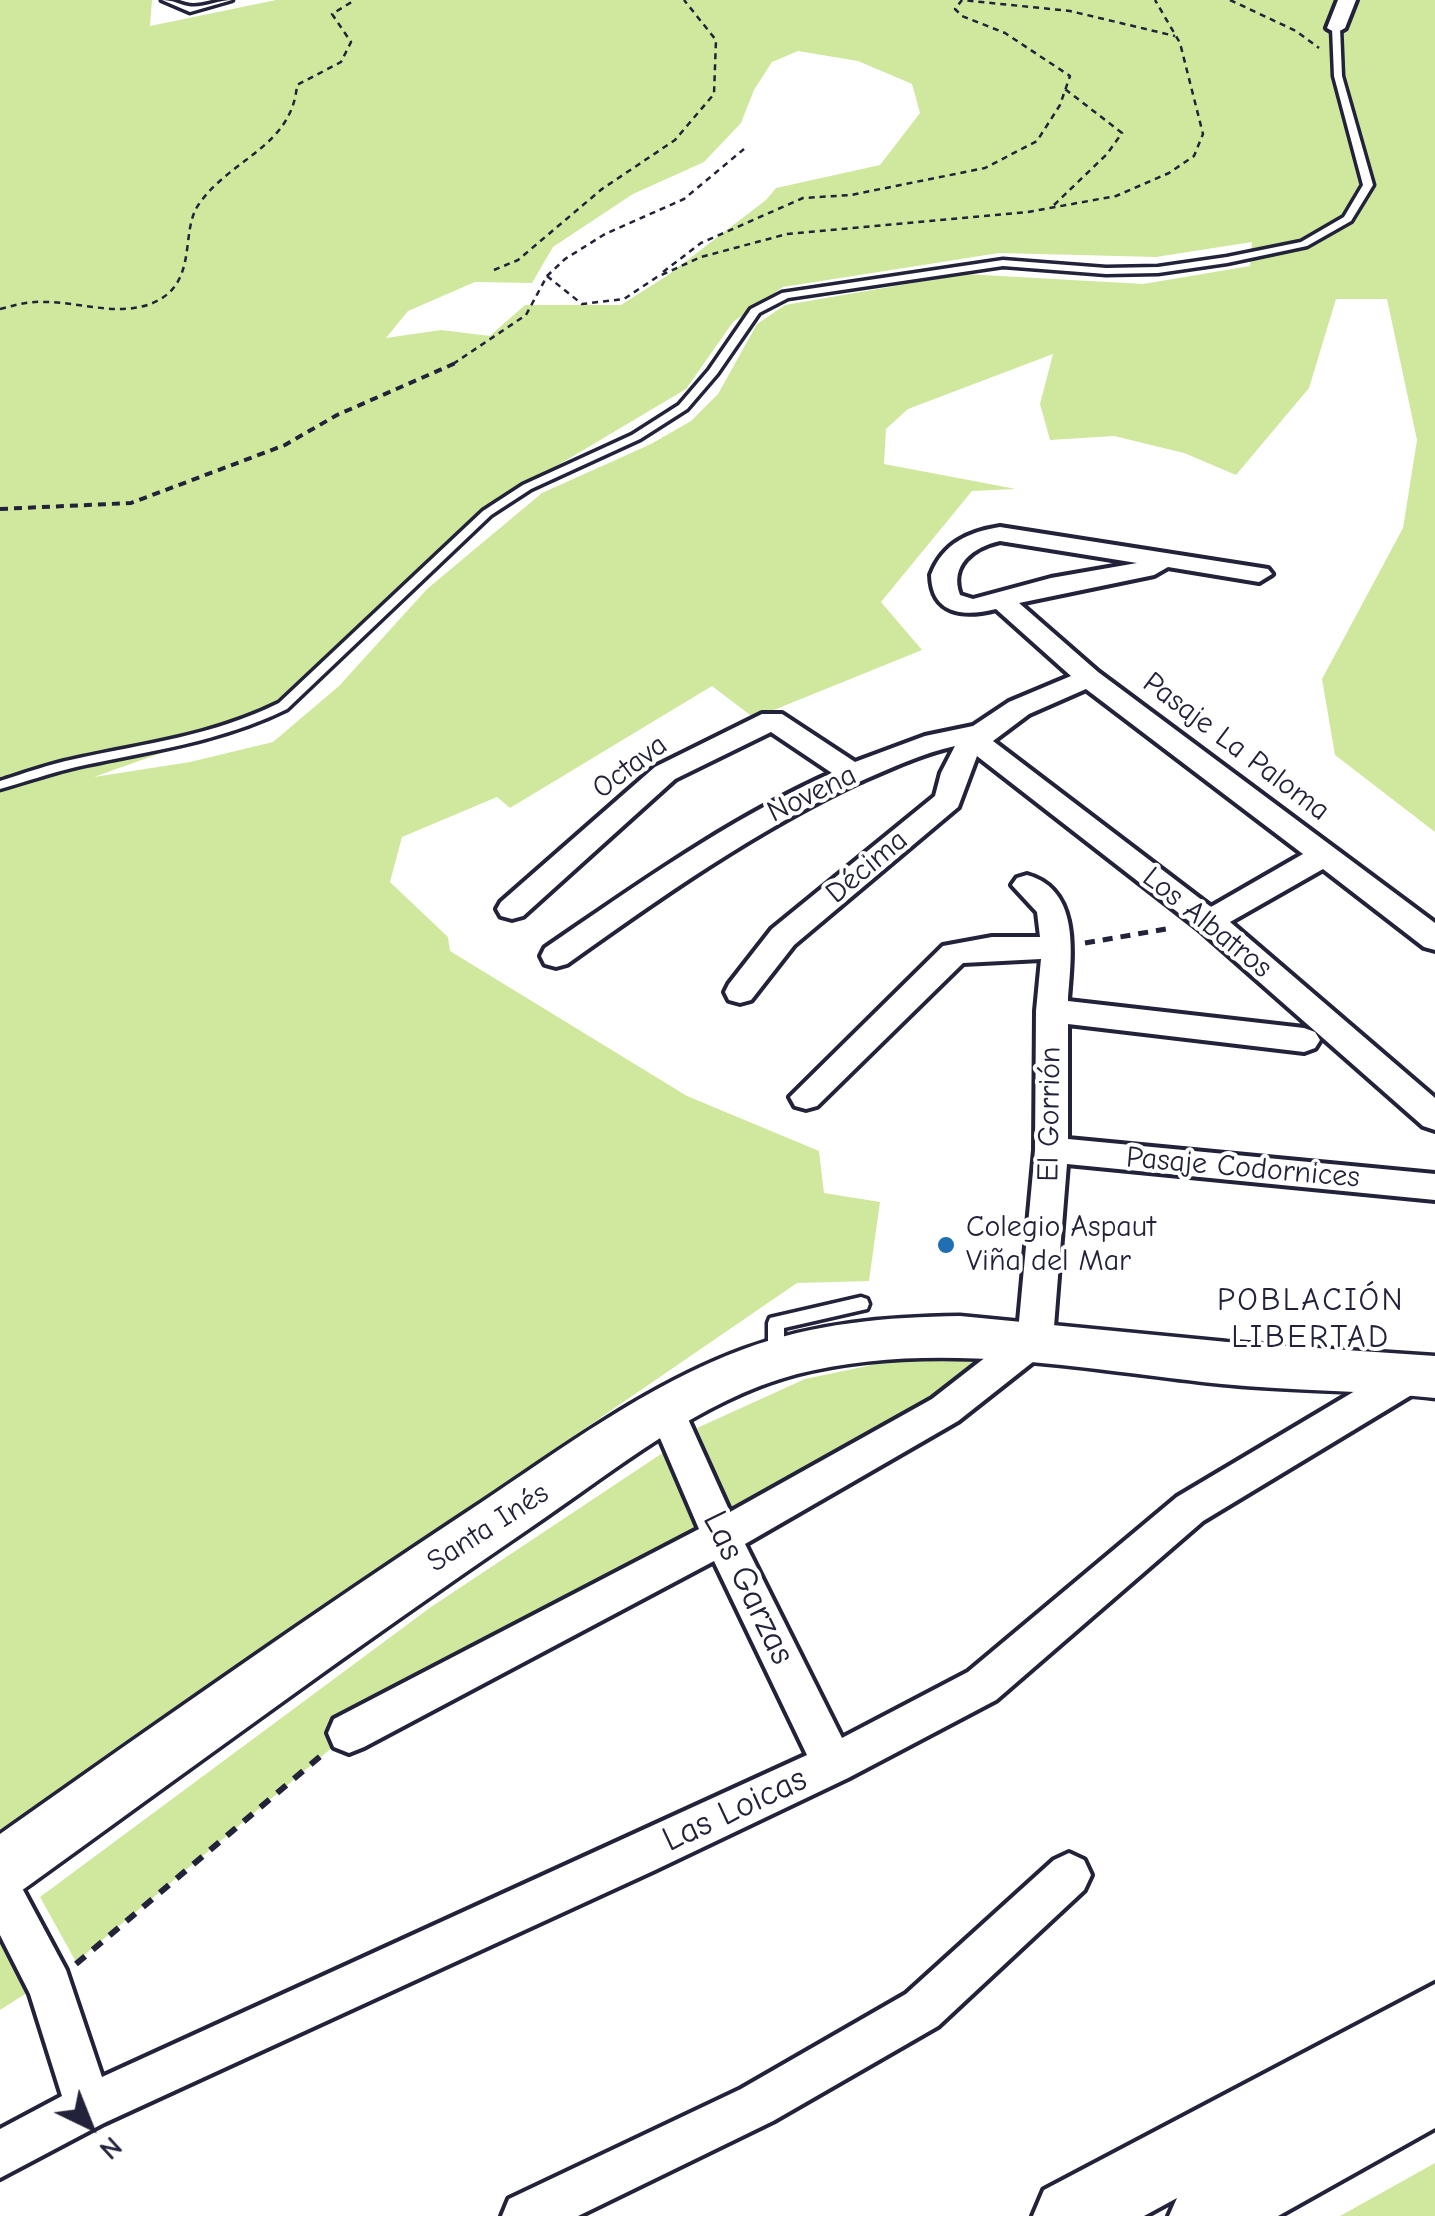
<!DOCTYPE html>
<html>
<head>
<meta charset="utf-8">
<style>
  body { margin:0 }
  #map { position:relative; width:1435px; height:2216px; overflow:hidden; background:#fff; font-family:"Comic Neue",sans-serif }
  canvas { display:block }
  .north { position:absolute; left:40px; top:2076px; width:100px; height:100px; -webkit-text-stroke:8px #fff; paint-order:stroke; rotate:137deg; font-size:28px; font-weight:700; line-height:40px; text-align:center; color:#22223b }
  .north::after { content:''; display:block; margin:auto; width:35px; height:45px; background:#22223b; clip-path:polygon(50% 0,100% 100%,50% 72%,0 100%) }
</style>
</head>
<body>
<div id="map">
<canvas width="1435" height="2216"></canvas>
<div class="north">N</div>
</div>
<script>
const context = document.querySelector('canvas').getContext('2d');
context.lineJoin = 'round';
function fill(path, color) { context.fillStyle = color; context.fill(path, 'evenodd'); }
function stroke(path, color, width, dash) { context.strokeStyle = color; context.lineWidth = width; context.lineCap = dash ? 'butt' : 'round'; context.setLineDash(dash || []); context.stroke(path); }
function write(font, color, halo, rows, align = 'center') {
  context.font = font + ' "Comic Neue",sans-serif'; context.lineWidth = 8; context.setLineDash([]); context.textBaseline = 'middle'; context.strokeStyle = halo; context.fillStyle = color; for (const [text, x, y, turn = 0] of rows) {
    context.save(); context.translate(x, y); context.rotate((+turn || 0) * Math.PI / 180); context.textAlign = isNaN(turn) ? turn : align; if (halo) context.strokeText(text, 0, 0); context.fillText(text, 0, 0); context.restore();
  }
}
fill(new Path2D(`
  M0 0H152L150 26 276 0H1435V832L1335 755 1322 679 1403 528 1417 440 1387 299H1336L1309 388 1236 475 1184 453 1114 436 1050 440 1040 404 1053 354 908 409 886 429 884 464 1016 489 972 491 881 602 922 650 754 718 712 686 510 808 497 797 402 837 390 882 448 937 450 951 687 1096 819 1151 824 1193 880 1202 869 1281 797 1283 352 1588 0 1839ZM798 51 858 61 912 84 920 113 880 165 776 188 766 200 668 275 621 305H525L490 336 441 330 386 338 408 311 475 282 532 283 553 247 633 194 704 162 741 123 754 90 772 62ZM1252 242 1250 266 1143 284 965 274 785 305 757 324 718 394 691 421 651 444 542 493 427 589 339 686 273 742 190 762 94 777 220 732 283 702 486 508 686 389 733 322 783 287 999 253 1156 257Z
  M999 1357 933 1405 734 1514 697 1428 805 1379 891 1361Z
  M667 1450 706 1545 364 1721 76 1962 40 1897 431 1607Z
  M0 1935 30 1991 0 2010Z
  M1435 2163V2216H1340Z`), '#d0e89e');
const lane = new Path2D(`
  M162 0C173 0 178 4 188 6 201 9 218 0 232 0L190 12Z
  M1336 26 1340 28 1342 76 1373 185 1351 221 1307 246 1227 263 1158 273 1106 274 1003 266 788 298 759 313 717 374 687 409 640 439 531 489 491 515 287 709C220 742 149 751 76 767 50 773 25 782 0 789V781C25 773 50 764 75 759 147 743 212 736 279 703L483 511 523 485 632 435 679 405 709 370 751 309 782 293 1003 260 1106 268 1158 267 1227 257 1301 242 1344 217 1363 185 1334 76 1332 28Z
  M861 1297 867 1299 869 1304 867 1309 784 1328V1358L782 1363 776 1365 770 1363 768 1358V1323L770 1318Z`);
const street = new Path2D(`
  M1338 0H1356L1345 28 1336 33 1327 28Z
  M1000 527 1268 569 1272 574 1259 582 1168 567 1154 575 1019 603 1098 672 1435 923V950L1424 947 1323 869 1230 922 1435 1098V1130L1423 1126 1198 928 977 756 958 807 794 945 751 1000 740 1003 729 1000 725 992 729 984 772 929 935 796 941 773 955 746C923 753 891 768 861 781 756 830 661 897 567 964L556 967 545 964 541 956 545 948C637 885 729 819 832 773L771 732 675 779 523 916 512 919 501 916 497 909 501 902 655 767 762 714H782L855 762 925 736 973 726 1009 702 1071 676 996 609C964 617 932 615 931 575 943 543 969 532 1000 527ZM1000 541 1137 563 1051 578 973 599 960 595C949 565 973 547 1000 541ZM1086 689 1303 854 1211 907 993 741 1029 714Z
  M1027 875C1082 890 1071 958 1068 1001L1304 1028 1315 1032 1320 1040 1315 1048 1304 1052 1068 1024V1139L1435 1174V1200L1067 1164 1053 1339 1048 1350 958 1421 745 1544 842 1738 968 1672 1177 1497 1402 1363 1415 1359 1428 1363 1433 1374 1428 1385 1203 1521 996 1700 848 1778 653 1871 104 2123 0 2178V2129L62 2096 30 1994 0 1935V1868L15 1875 66 1970 102 2077 807 1755 714 1561 364 1747 349 1753 334 1747 328 1733 334 1719 699 1529 648 1410 653 1399 666 1394 679 1399 730 1512 932 1399 1018 1332 1035 1150 1036 1011 1041 959 963 963 817 1106 806 1109 795 1106 790 1097 943 946 992 937H1040L1037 912 1012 885 1017 878Z
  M1069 1853 1084 1860 1091 1875 1084 1890 938 2026 773 2121 578 2216H502L509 2199 741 2089 906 1994 1054 1860Z`);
const secondary = new Path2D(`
  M960 1316 1227 1342 1435 1356V1398C1364 1390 1293 1391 1222 1384 1081 1369 936 1339 797 1374 698 1400 613 1472 530 1528 358 1645 190 1769 21 1891L0 1900V1834C157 1723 315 1612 476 1506 562 1449 646 1385 744 1349 814 1323 887 1317 960 1316Z`);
const primary = new Path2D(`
  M1435 1984V2128L1278 2216H1169L1177 2198 1144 2216H1033L1044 2190Z`);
stroke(lane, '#22223b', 7);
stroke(street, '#22223b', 8);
stroke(secondary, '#22223b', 7);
stroke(primary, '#22223b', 8);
stroke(new Path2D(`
  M1230 0 1296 31 1319 48
  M1054 205 1107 154 1122 133 1065 89
  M494 270 518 260 602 189 675 140 714 94 716 40 684 0
  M663 272 701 243 803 198 851 195 985 168 1037 141 1060 105 1070 76 1005 33 962 16 955 9 962 0 1070 11 1175 36
  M547 276 582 304 624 299 657 277 701 257 787 234 1028 212 1116 196 1169 173 1194 156 1203 134 1180 43 1155 0
  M0 309C15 305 29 301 45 302 82 302 124 319 159 300 198 278 180 230 199 204 231 158 292 147 297 85L341 62 351 42 332 14 355 0
  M453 364 526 315 547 276 565 259 605 234 684 199 744 149`), '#22223b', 2.5, [6, 5]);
stroke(new Path2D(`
  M0 509 131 503 285 445 337 415 458 362`), '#22223b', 4, [8, 6]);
stroke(new Path2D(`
  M1085 943 1172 928`), '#22223b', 5, [10, 8]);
stroke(new Path2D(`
  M76 1964 323 1754`), '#22223b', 6, [12, 10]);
fill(lane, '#fff');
fill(street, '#fff');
fill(secondary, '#fff');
fill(primary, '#fff');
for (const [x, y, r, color] of [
  [946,1245,10,"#1f6fb2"]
]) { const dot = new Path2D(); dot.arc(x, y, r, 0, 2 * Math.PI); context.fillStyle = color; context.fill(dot); stroke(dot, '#fff', 4); }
write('30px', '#22223b', '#fff', [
  ["Pasaje La Paloma",1236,747,37],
  ["Octava",630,767,-37],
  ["Novena",812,794,-26],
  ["Décima",867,867,-40],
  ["Los Albatros",1207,923,39],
  ["El Gorrión",1050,1114,-89],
  ["Pasaje Codornices",1243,1168,5],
  ["Santa Inés",488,1528,-33]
]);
write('30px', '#22223b', '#fff', [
  ["Colegio Aspaut",966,1228],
  ["Viña del Mar",966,1262]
], 'left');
context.letterSpacing = '2.5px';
write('32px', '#22223b', '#fff', [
  ["POBLACIÓN",1311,1301],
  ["LIBERTAD",1311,1338]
]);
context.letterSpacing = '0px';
write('35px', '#22223b', '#fff', [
  ["Las Garzas",748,1588,64],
  ["Las Loicas",735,1810,-25]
]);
</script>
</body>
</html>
